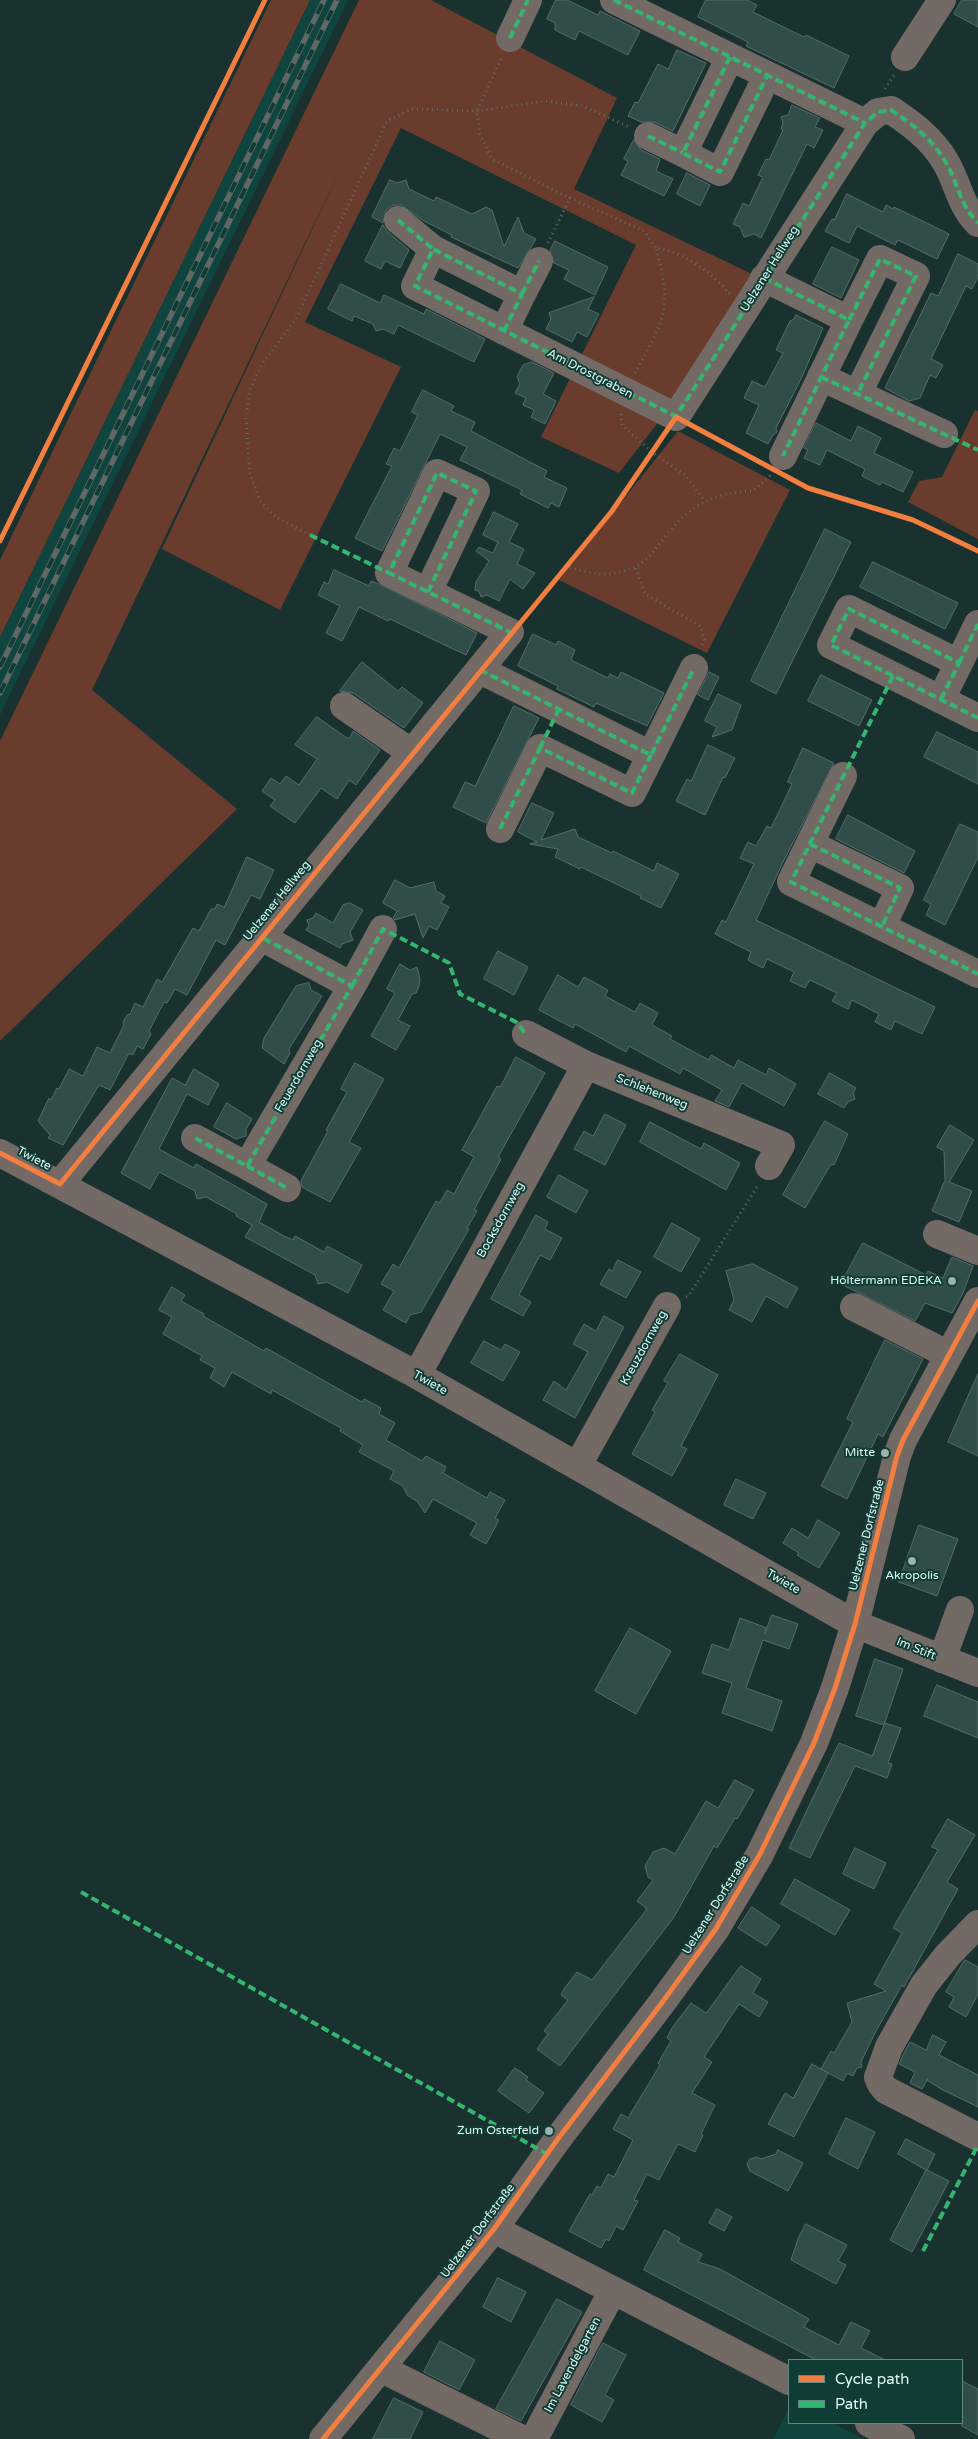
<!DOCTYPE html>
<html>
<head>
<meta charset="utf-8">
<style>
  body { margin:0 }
  #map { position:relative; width:978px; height:2439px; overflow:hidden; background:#1a322f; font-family:"Varela Round",sans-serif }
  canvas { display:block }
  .legend { position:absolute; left:788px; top:2359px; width:175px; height:65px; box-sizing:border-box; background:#103c36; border:1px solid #638782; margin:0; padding:6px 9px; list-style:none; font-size:15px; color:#e0f7f3 }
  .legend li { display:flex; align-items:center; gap:10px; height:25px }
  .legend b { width:25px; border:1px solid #638782 }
</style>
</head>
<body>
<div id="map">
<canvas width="978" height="2439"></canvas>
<ul class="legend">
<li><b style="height:6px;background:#f27e40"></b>Cycle path</li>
<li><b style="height:6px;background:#33b770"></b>Path</li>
</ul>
</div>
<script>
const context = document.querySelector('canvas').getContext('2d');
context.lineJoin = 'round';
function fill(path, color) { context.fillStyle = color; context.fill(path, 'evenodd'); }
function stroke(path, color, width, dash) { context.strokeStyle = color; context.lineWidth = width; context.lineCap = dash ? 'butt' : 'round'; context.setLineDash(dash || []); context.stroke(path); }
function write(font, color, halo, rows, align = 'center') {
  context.font = font + ' "Varela Round",sans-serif'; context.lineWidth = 4; context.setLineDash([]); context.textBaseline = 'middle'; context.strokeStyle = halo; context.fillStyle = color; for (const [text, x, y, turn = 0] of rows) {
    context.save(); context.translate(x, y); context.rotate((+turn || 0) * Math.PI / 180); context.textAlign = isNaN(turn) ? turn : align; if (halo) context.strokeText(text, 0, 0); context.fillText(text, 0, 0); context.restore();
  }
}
fill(new Path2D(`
  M310 0H348L0 715V637Z
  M789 2408V2423H832L863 2439H773Z`), '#10453f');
fill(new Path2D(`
  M271 0H310L0 637V560Z
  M359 0H431L617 98 574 189 752 274 674 402 619 473 541 437 636 245 401 128 305 322 401 367 280 610 162 549 348 153 92 690 237 809 0 1041V741Z
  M975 410 978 411V539L908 502 919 481 942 477Z
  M678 431 790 490 707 653 559 580Z`), '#693c2d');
const building = new Path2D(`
  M556 0H567L598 15 600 11 640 31 628 55 579 31 575 40 555 30V23L547 19Z
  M706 0H747L757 5 753 12 804 37 806 35 849 56 834 88 746 46 748 42 698 17Z
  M962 0H978V27L954 14Z
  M677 50 706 63 673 131 654 122H641L628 116 635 102 638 103 658 64 668 69Z
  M792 105 820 118 815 127 823 130 814 148 807 144 761 238 754 234 744 237 740 227 733 224 743 203 749 206 763 177 758 175 766 159 769 160 783 130 781 129 783 123 781 117 788 115Z
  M634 140 641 150 660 159 656 171 673 179 664 196 621 175 628 161 624 159Z
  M687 173 710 185 700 206 677 194Z
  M390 180 397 183 406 180 409 189 434 201 436 197 472 214 486 207 492 210 504 247 518 217 524 233 536 239 518 268 451 237 452 235 424 221 401 205H393L386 210 383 223 372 217Z
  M847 194 883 212 886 205 893 209 894 207 949 234 937 259 898 240 895 245 857 226 849 243 825 231 832 219 834 220Z
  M383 225 388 232 409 250 400 268 385 261 381 269 365 261Z
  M555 241 608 267 595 295 564 279 569 270 554 263 550 251Z
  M832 247 859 260 841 298 813 284Z
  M958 254 978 264V277L972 289 966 286 931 359 943 365 936 378 930 375 920 398 909 401 885 388 931 293 938 296Z
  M341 284 380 303 384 295 424 314 426 309 485 339 474 362 398 325 394 334 383 329 376 331 373 324 354 316 352 321 328 309Z
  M594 297 588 309 599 314 587 337 577 332 572 342 546 329 551 319 549 313Z
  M796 315 823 328 802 377 776 428 777 432 773 435 768 444 746 433 759 405 744 398 752 381 765 387 783 353 776 350 790 321 794 319Z
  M532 362 554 373 543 394 556 401 545 424 531 417 534 410 523 405 526 398 515 393 520 384 517 377 523 365Z
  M423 390 454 406 451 411 475 422 471 431 547 471 544 477 567 488 559 507 551 503 548 508 520 494 522 490 460 460 467 447 440 434 382 551 355 538 392 466 386 464 394 448 400 451 418 415 412 412Z
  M816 423 851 441 858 426 881 438 874 453 913 472 903 492 882 482 880 485 862 476 865 469 827 450 820 465 804 458 808 450 804 448Z
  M494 512 518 524 509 542 524 549 517 564 535 573 523 589 510 579 499 601 487 595 481 597 479 591 475 590 476 582 489 561 476 551 479 547 493 553 498 542 483 535Z
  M825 529 851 542 776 694 751 681Z
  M873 562 958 603 945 629 860 587Z
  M334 570 369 586 371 581 379 584 477 633 466 655 390 619 388 621 359 607 342 641 326 633 340 606 318 595 324 582 328 584Z
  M533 634 556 645 558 641 575 650 571 660 608 678 610 674 618 678 621 672 664 693 647 726 596 703 594 707 557 689 558 686 518 666Z
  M362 662 398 691 402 687 423 703 404 728 353 693 340 691Z
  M709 672 719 677 708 700 698 695Z
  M821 675 872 700 859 726 808 701Z
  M718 694 741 705 732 730 712 737 717 727 705 721Z
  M514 706 539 718 486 823 453 807 465 782 475 786Z
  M317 717 347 738H350L353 731 380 750 356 785 349 780 337 799 321 788 295 823 270 806 275 800 262 791 271 778 280 784 286 776 299 785 317 759 295 745Z
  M937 732 978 752V784L924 757Z
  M708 745 735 758 725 778 723 777 705 815 676 801 687 779 691 781Z
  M803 748 834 763 784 860 756 920 935 1007 922 1034 895 1021 891 1030 875 1022 879 1014 852 1000 848 1009 832 1001 837 993 810 980 805 988 790 981 794 972 767 959 763 968 755 964 748 960 751 952 715 934 722 920 726 922 754 864 740 858 748 842 756 846 767 826 771 828 792 784 788 782Z
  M532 803 554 813 541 840 575 829 578 837 612 853 613 851 654 871 657 863 679 874 661 908 640 898 641 896 581 867 580 869 555 857 558 849 530 844 537 842 518 832Z
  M848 815 915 851 904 873 836 839Z
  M960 824 978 832V857L945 925 926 915 931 904 924 900Z
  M247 857 274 870 260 899 251 895 225 945 216 940 187 995 175 989 167 1003 164 1002 149 1031 151 1034 143 1049 137 1046 133 1055 129 1053 110 1090 99 1085 63 1145 48 1138 50 1135 38 1121 49 1098 51 1100 57 1088 59 1089 69 1069 83 1076 97 1047 110 1053 124 1025 123 1022 127 1015 130 1014 135 1003 143 1007 157 979 162 982 193 928 199 931 211 909H215L217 904 224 907Z
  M395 880 410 888 434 882 436 891 445 896 441 903 449 907 437 930 429 926 423 938 415 914 395 920 393 918 397 911 383 903Z
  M350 903 363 910 350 932 353 940 342 944 340 948 306 930 309 926 307 920 313 918 316 913 333 923 343 905Z
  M498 951 528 967 514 995 484 979Z
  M400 964 410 970 417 967 420 979 419 986 416 993 412 994 398 1020 410 1026 396 1050 371 1036 395 993 387 989Z
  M558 975 578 987 584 977 608 990 605 996 635 1012 640 1003 658 1013 652 1025 672 1036 670 1039 709 1060 711 1055 734 1068 738 1060 766 1075 769 1068 796 1084 784 1106 742 1083 729 1107 715 1101 722 1090 683 1068 680 1074 629 1046 626 1052 575 1024 573 1028 539 1010Z
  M309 983 311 990 322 996 289 1049 290 1053 284 1064 262 1048 264 1038 296 986Z
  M516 1057 545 1073 498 1157 501 1159 474 1210 477 1211 467 1228 469 1229 421 1312 410 1315 406 1323 383 1310 394 1291 381 1284 393 1264 399 1268 436 1201 440 1203 447 1190 454 1194 474 1157 462 1150 497 1086 500 1087Z
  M355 1063 384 1079 349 1142 361 1148 330 1202 302 1187 301 1181 328 1131 326 1130 347 1092 341 1089Z
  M194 1069 219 1084 208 1105 187 1094 159 1149 194 1168 196 1164 267 1204 259 1222 284 1236 293 1240 295 1236 324 1252 327 1246 362 1265 348 1293 327 1282 318 1284 315 1275 245 1237 252 1225 236 1216 237 1214 206 1197 197 1199 195 1191 159 1172 150 1189 121 1173 172 1078 185 1085Z
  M830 1073 856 1088 853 1093 855 1099 848 1102 844 1108 818 1094Z
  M227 1103 252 1119 246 1129V1136L236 1139 214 1127Z
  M605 1114 626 1125 605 1165 574 1149 584 1131 593 1136Z
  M825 1121 848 1134 834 1165 831 1164 805 1208 783 1195Z
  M650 1122 701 1149 704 1143 740 1163 726 1190 640 1142Z
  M950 1125 974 1140 949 1182 972 1191 959 1222 932 1211 945 1180 944 1151 937 1147Z
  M559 1175 588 1191 576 1213 547 1197Z
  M536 1215 548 1222 545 1229 562 1238 550 1260 540 1255 519 1295 531 1302 523 1316 491 1299Z
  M672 1223 700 1239 681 1272 654 1257Z
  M863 1243 926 1275 928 1271 943 1278 952 1257 973 1266 963 1293 952 1313 925 1303 915 1321 841 1284Z
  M618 1260 641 1272 626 1298 600 1284 609 1269 612 1271Z
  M753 1264 798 1288 787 1308 766 1296 752 1322 729 1310 734 1300 726 1271Z
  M172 1287 185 1295 181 1301 204 1314 203 1316 264 1351 266 1348 344 1392 362 1402 364 1399 381 1408 379 1414 395 1423 386 1440 422 1461 426 1456 446 1467 443 1473 487 1498 490 1492 505 1500 495 1518 499 1520 486 1544 470 1535 477 1523 433 1499 425 1513 417 1501 407 1495 403 1486 390 1479 394 1471 359 1452 363 1445 340 1431 341 1428 272 1390 271 1394 232 1372 224 1387 210 1378 215 1368 200 1360 202 1356 163 1334 172 1317 159 1310Z
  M604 1316 624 1327 575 1418 543 1400 554 1381 566 1390 588 1352 573 1344 584 1324 596 1331Z
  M885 1340 923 1359 883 1437 878 1434 847 1499 821 1486 853 1422 847 1419Z
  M484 1341 501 1350 505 1344 520 1352 503 1381 471 1363Z
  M680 1354 718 1375 681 1446 687 1449 672 1476 632 1454 655 1412 652 1410 668 1383 664 1381Z
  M978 1374V1456L948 1442Z
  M736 1479 766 1493 753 1519 724 1505Z
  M818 1520 840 1533 819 1568 797 1555 799 1553 783 1543 792 1528 808 1538Z
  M919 1525 958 1539 937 1596 899 1582Z
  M772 1615 798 1624 789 1649 763 1640 746 1688 782 1701 772 1731 722 1713 732 1683 702 1673 712 1644 729 1650 740 1618 767 1628 765 1633Z
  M630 1628 671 1651 636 1714 595 1691Z
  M875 1659 903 1669 884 1725 856 1716Z
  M937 1685 978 1702V1738L924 1716Z
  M885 1723 901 1728 888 1763 892 1764 887 1778 855 1766 810 1858 789 1848 839 1743 872 1756Z
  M735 1780 754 1790 737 1819 735 1818 717 1848 714 1846 674 1917 560 2066 537 2049 548 2034 544 2031 568 2000 561 1995 564 1989 577 1972 592 1980 647 1909 637 1901 653 1880 648 1877 645 1866 653 1852 664 1848 675 1854 706 1801 718 1808Z
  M948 1819 975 1835 947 1882 958 1889 904 1987 902 1985 876 2031 861 2062 862 2067 857 2068 853 2076 847 2073 843 2081 821 2069 831 2051 834 2053 852 2022 847 2003 886 1991 874 1984 902 1933 893 1928 938 1850 932 1847Z
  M855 1848 886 1863 874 1889 843 1874Z
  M795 1879 850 1910 835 1935 781 1904Z
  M752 1907 780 1926 766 1946 738 1928Z
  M965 1960 978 1967V1994L966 2017 949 2007 954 1997 946 1992Z
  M741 1966 761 1979 753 1993 768 2002 759 2017 739 2004 704 2057 712 2062 692 2093 715 2105 701 2134 703 2135 695 2152 678 2144 659 2180 647 2174 634 2200 638 2201 623 2230 616 2226 609 2241 606 2239 601 2248 569 2231 590 2194 592 2195 597 2186 601 2188 608 2174 614 2177 633 2140 613 2129 621 2114 628 2118 660 2065 658 2063 671 2041 667 2038 672 2028 691 2003 706 2013Z
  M933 2035 946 2042 939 2055 978 2075V2107L941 2089 927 2080 928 2078 922 2089 910 2083 915 2072 899 2064 903 2055 910 2042 926 2050Z
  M812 2064 828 2073 794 2137 768 2124 785 2093 793 2098Z
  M515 2068 528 2077 526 2080 544 2093 529 2113 498 2091Z
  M846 2118 875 2132 858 2169 829 2154Z
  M906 2139 935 2154 927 2170 949 2181 912 2252 890 2240 926 2170 898 2154Z
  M778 2150 803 2163 788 2191 750 2171 747 2164 750 2159 757 2157 761 2159 776 2154Z
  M717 2209 732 2217 724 2231 709 2223Z
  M806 2224 847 2245 838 2261 846 2265 836 2284 791 2260 798 2239Z
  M665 2230 680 2238 678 2242 702 2254 698 2262 720 2269 809 2319 804 2327 839 2345 851 2322 870 2331 861 2348 885 2360H816L644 2270Z
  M498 2278 526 2292 511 2322 483 2307Z
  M557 2299 582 2312 521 2421 496 2409Z
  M440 2341 475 2360 459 2390 424 2372Z
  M603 2343 626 2355 605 2395 614 2400 602 2422 571 2405Z
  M962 2381 978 2389V2435L962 2426Z
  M394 2398 423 2412 410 2439H373Z`);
fill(building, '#304d4a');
stroke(building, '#576b68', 1);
stroke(new Path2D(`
  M501 59 477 111 480 134 492 159 570 198
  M885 89 894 75
  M548 243 570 198 644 231 656 248
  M635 373C645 354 660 331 664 309 667 289 661 268 656 248 685 252 711 273 730 294
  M621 414 622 425 653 453 685 475 705 501
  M310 535 277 518 260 501 250 473 246 418 250 389 262 364 296 319 387 121 412 109 477 111 545 101 583 106 629 127
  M565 567C579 569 597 576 610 574 649 569 652 550 675 525 695 502 723 491 753 491L771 475
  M636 568 645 594 700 626 704 640 701 648
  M686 1297 689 1295 758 1185`), '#686865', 3, [1, 4]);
stroke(new Path2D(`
  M614 0 865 123
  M510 38 528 0
  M730 57 683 153 720 172 767 76
  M905 57 942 0
  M648 136 683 153
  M398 220 433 249
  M764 278 849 320 783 456
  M522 294 539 261
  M849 320 880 259 916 276 858 393
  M504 331 522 294 433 249 415 286 676 417 865 123 878 112 891 110C912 124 932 139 945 161 958 182 959 204 978 223
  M821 377 944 434
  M959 663 978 624
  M480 670 651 755 694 668
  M941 699 959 663 849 609 831 645 978 718
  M344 706 412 753
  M843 776 791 882 978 974
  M500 829 540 748 632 793 651 755
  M810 844 900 888 882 926
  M352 986 383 929
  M526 1034 586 1065 781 1145 769 1166
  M195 1138 247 1166 352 986 261 937
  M0 1153 417 1375 855 1624 978 1673
  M247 1166 287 1188
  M60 1184 510 632 389 573 437 473 476 491 428 592
  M937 1234 978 1251
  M854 1307 949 1355
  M417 1375 586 1065
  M578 1465 667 1306
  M942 1659 960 1610
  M978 1924 947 1956 924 1985 889 2047 878 2077 881 2084 886 2090 978 2137
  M494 2229 789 2381
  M382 2369 522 2439
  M869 2423 901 2439
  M323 2439 494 2229 557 2140 661 2004 715 1930 760 1854 814 1743 835 1688 855 1624 897 1456 903 1440 978 1301
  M534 2439 613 2290`), '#746a65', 28);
const rail = new Path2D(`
  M0 667 324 0
  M0 693 337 0`);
stroke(rail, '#606865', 5.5);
stroke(rail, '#103c36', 4, [11]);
stroke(new Path2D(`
  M614 0 865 123
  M510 38 528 0
  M730 57 683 153 720 172 767 76
  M648 136 683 153
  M398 220 433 249
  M764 278 849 320 783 456
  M522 294 539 261
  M849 320 880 259 916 276 858 393
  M504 331 522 294 433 249 415 286 679 418
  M821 377 978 450
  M673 421 865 123 878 112 891 110C912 124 932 139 945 161 958 182 959 204 978 223
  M310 535 389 573
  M428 592 476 491 437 473 389 573 510 632
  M959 663 978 624
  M480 670 651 755 694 668
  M893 676 791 882 978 974
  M941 699 959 663 849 609 831 645 978 718
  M540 748 559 709
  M500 829 540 748 632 793 651 755
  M810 844 900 888 882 926
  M352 986 383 929 449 963 460 994 516 1022 526 1034
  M195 1138 247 1166 352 986 261 937
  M247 1166 287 1188
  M81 1892 547 2154
  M923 2251 978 2145`), '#33b770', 4, [8, 4]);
stroke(new Path2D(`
  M0 541 265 0
  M0 1153 60 1184 612 511 676 417 808 488 913 520 978 551
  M323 2439 494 2229 557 2140 661 2004 715 1930 760 1854 814 1743 835 1688 855 1624 897 1456 903 1440 978 1301`), '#f27e40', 5);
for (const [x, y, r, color] of [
  [952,1281,5,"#9bb2ae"],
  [885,1453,5,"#9bb2ae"],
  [912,1561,5,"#9bb2ae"],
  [549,2131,5,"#9bb2ae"]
]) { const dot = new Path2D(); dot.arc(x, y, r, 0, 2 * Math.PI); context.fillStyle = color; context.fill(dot); stroke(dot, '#103c36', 2); }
write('12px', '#e0f7f3', '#103c36', [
  ["Uelzener Hellweg",770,269,-58],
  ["Am Drostgraben",590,374,27],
  ["Uelzener Hellweg",277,901,-51],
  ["Feuerdornweg",299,1076,-60],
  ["Schlehenweg",652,1092,22],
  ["Twiete",34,1159,28],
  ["Bocksdornweg",501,1220,-61],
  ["Kreuzdornweg",644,1348,-61],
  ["Twiete",430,1383,29],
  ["Uelzener Dorfstraße",867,1535,-76],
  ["Twiete",783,1582,30],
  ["Im Stift",916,1649,22],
  ["Uelzener Dorfstraße",716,1905,-58],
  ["Uelzener Dorfstraße",478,2231,-53],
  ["Im Lavendelgarten",573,2365,-62]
]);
write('12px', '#e0f7f3', '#103c36', [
  ["Höltermann EDEKA",942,1281],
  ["Mitte",875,1453],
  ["Akropolis",912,1576,"center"],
  ["Zum Osterfeld",539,2131]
], 'right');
</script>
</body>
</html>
